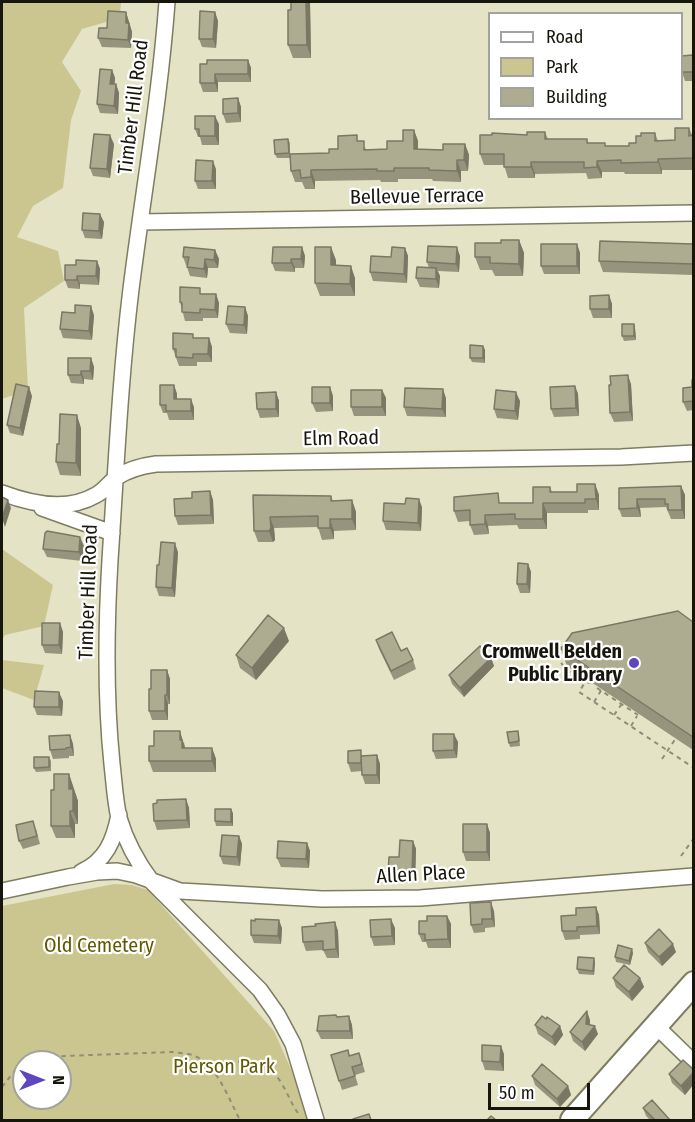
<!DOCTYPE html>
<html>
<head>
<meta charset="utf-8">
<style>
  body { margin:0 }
  #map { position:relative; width:695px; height:1122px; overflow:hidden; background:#e5e3c6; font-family:"Fira Sans Condensed",sans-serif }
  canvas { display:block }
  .frame { position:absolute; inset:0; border:3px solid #17160c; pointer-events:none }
  .legend { position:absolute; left:488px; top:12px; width:195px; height:108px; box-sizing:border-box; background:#fff; border:2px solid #a2a29e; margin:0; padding:8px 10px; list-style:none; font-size:18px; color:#17160c }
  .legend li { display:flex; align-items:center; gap:12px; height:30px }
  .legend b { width:30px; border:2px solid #a2a29e }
  .north { position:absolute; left:12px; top:1050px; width:60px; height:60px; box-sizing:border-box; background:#fff; border:2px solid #a2a29e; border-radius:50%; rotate:90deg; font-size:16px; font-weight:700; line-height:24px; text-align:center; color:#17160c }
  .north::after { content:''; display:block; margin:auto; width:21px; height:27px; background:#5e46bf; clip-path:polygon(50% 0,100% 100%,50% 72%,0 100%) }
  .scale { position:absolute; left:488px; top:1083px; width:102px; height:27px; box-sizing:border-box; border:3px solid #17160c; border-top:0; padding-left:8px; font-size:18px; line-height:21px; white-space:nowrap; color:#17160c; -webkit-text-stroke:4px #fff; paint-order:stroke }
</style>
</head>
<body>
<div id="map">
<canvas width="695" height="1122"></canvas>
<div class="frame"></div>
<ul class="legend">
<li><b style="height:8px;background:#fff"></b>Road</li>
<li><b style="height:16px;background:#cbc690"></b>Park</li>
<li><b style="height:16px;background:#aeac90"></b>Building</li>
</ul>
<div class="north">N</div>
<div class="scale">50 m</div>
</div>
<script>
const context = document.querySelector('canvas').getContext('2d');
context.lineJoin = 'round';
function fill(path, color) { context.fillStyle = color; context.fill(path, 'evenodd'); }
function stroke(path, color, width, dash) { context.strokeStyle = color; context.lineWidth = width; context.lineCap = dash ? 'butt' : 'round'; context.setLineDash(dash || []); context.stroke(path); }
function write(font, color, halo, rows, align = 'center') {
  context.font = font + ' "Fira Sans Condensed",sans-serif'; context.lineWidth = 4.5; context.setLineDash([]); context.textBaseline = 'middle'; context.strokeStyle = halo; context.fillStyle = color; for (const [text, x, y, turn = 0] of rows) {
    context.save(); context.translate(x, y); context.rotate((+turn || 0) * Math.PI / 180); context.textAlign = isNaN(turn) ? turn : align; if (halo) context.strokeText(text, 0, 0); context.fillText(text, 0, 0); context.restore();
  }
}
fill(new Path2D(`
  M2 2H121L120 18 82 29 62 62 81 91 71 120 63 188 33 206 17 237 58 251 64 281 24 308 28 390 2 399Z
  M2 549 53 585 44 626 5 635 2 640Z
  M2 660 44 665 34 700 2 688Z
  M114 884 132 885 148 890 274 1031 293 1074 307 1120H2V906ZM24 1062H60V1098H24Z`), '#cbc690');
const minor = new Path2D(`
  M167 2C160 98 143 193 131 289 120 379 116 470 110 560 106 628 105 696 112 764 114 781 115 801 119 818 126 842 137 862 152 882L260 990 277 1014 293 1044 316 1120
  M140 222 694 213
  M2 493C31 504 67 512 96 495 104 491 109 483 117 477 129 469 141 466 156 464L621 457 694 453
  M42 508 112 533
  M81 872C106 861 114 840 119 815
  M2 891 68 877 97 872 117 871 136 875 180 891 322 899 420 898 694 876
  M656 1026 694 1063`);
const secondary = new Path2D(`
  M572 1120 694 983`);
stroke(minor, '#7e7c62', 18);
stroke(secondary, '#7e7c62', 26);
stroke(new Path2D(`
  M568 640 559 649C556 667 573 674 586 683
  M592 682 584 684 579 692 694 768
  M597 688 638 715
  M594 702 602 689
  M614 715 621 705
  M631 726 637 716
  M662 759 676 738
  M681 856 694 838
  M212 1069C239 1058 265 1056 282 1084 288 1094 292 1105 298 1113
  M2 1087 21 1063 38 1057 172 1052C179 1053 188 1053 195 1056 218 1066 229 1100 240 1120`), '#8f8d78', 2, [4.5, 4.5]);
stroke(minor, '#fff', 15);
stroke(secondary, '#fff', 22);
fill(new Path2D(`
  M291 2H310L311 58H293L288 45Z
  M126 12 132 32 131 48 102 47 98 38 107 28Z
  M215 12 218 21 216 48 202 47 199 39Z
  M693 55V81H685L682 72Z
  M248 60 251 68V82H218V92H203L200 83 207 64Z
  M112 70 115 78 114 84H116L119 93 118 114 100 113 97 104Z
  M238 98 241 107V122L226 123 223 114Z
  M219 124V145H202L200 137H198L195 129Z
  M689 128 692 135H693V170H662V174H625L624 172H602V178L588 179 586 173 535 174V178H508L504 165H484L480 154 545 132 548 139H587L588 143 607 146H629L636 143 641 136 655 133 658 141 675 140Z
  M414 130 418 141V149L443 150 465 144 469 155 468 171H461V182L433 181 432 179H398V182H381L380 180 315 181V189H305L302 182H295L291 171 290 158H277L275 154 288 139 290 143V154L329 153 338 149 359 141 367 150 387 149 403 141Z
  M114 144 110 178 93 176 90 168Z
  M216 169V189H198L195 181Z
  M104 222 102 239 85 238 82 230Z
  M519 240 524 253 523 276H495L492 270H480L475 257 501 243Z
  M577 244 580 253V274H544L541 266Z
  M693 244V275L603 272 599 261Z
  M302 247 305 256 304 268H295V272L275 271 272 263Z
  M405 248 408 256 407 283 373 281 370 272Z
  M215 250 219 259 218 268H208L207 278 190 276 187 267V265H186L183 257Z
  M460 256 459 272 438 271 440 276 439 288 420 287 416 278 429 268 427 262Z
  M336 260V265L355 278V296H320L315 283Z
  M97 261 100 269 99 285 80 284V289L68 288 65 280 76 265Z
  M203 294H216L219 303 218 318H203V321H185L180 302Z
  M609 295 612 304V318H593L590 309Z
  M245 307 248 316 247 334 230 333 226 324Z
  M94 315 92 340 63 338 60 329Z
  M634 324 635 328 636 340 624 341 622 336Z
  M195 338H209L212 347V362H197V366H179L173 349Z
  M483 346 485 350V363L472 362 470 358Z
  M91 358 94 367 93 380 84 379V384L71 383 68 375Z
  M693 380V410L687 411 683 402 692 387Z
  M631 384 633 421 614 422 610 413Z
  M174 385 177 394V399L194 407V420H169L167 413H163L160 405Z
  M575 386 578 394 579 416 554 417 551 409Z
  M330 387 333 396V411L316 412 312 403Z
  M382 390 386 398V416H354L351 407Z
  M276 392 279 401V417L260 418 257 409Z
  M32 396 23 436 10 433 7 425Z
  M446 398V417L407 416 404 407Z
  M520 401 518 420 497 418 494 409Z
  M81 428V476L60 475 56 462 59 444Z
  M595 484 599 495V510H588V513H547V529H519L517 525 488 526 489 534 474 535 470 525V521L458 522 454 511 502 503H533L550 487 552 492H577Z
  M681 486 685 495V519H671L666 507 640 508 641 517H622L619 509V488Z
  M210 491 213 500 214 524 178 525 175 516 192 498Z
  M253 495 331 496 333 501 352 500 356 512V530L334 531V539L322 540 318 527 274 528 275 540 273 542H258L254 531Z
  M422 507 421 531 386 530 383 521Z
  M84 546 82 561 47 557 43 549Z
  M178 552 175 597 159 596 156 587 159 565Z
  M528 564 531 572 530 593H520L517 584Z
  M693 622V750L567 666 561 649Z
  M60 623 63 632 62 654 45 653 42 645Z
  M376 640 401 651 413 660 416 669 394 680 379 649Z
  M289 641 256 680 240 668 236 655Z
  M491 658 494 666 464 697 452 684 449 675Z
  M167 670 170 679V704H168V720H152L149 711 151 689Z
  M63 701 62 716 37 715 34 707Z
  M70 735 73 744 74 756H69V758L53 759 50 750Z
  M519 735 520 746 510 747 509 743Z
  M184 742 185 748H212L216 759V772H153L149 761Z
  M458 742 457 758 436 759 433 751Z
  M377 755 380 764V784H365L362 775V771L351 772 348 763 363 756Z
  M49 757 51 761V771L36 772 34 768Z
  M69 774 78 801V824H75V838H56L51 826 54 790Z
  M186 799 189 808 190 828 157 830 154 821Z
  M233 813V826H216L215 821Z
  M487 824 490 833V861H466L463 852Z
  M36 829 40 844 23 849 19 841Z
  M239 836 242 844 240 866 223 864 220 856Z
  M413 841 416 849 415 883 391 882 388 873 399 857Z
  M307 843 310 851 309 868 281 867 277 858Z
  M596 907 599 915 600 934 580 935V939L565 940 562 931 576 915Z
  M494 911 495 927 485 928V932L474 933 471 925Z
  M447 916 451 924V948H428L426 942H422L419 934 427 921Z
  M335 922 338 931 339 958H327L323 950 306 951 303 942 316 926Z
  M282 928 281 944 254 943 251 935Z
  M395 928V945L374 946 371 937Z
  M645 943 676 952 662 966 648 952Z
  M633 953 630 965 616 962 615 957Z
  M595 962 594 975 579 974 577 969Z
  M613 978H640L644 987 632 1001 616 987Z
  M349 1016 352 1025 353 1039H321L317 1031 337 1017Z
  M590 1020V1025L598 1034 585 1051 573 1041 570 1032Z
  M535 1025 560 1026 563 1035 555 1046 538 1034Z
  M348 1050 350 1056 362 1062 365 1072 355 1075 358 1085 342 1090 339 1081Z
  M504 1054V1071L485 1070 482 1061Z
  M693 1069V1085L685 1095 672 1083 669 1074Z
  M532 1076 568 1086 571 1095 560 1107 535 1085Z
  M643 1108 670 1120H650L646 1116Z`), '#96947c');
fill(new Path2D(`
  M306 2H310L311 58 307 45Z
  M126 12 132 32 131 48 128 40 126 23Z
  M215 12 218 21 216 48 213 39Z
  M248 60 251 68V82L248 74Z
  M112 70 115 78 114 93 110 84Z
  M215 74 218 82V92L215 83Z
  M116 84 119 93 118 114 114 106Z
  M238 98 241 107V122L238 113Z
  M215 116 219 124V145L215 136Z
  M414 130 418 141V160L414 149Z
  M110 135 114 144 110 178 107 169Z
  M465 144 469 155 468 171 464 160Z
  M658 159 662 170V174L658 162Z
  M457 160 461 171V182L457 171Z
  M213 161 216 169V189L212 181Z
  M597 161 602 172V178L597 167Z
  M531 162 535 174V178L531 167Z
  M311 170 315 181V189L311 177Z
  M100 214 104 222 102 239 99 231Z
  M519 240 524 253 523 276 519 264Z
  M577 244 580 253V274L577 266Z
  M302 247 305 256 304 268 301 259Z
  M331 247 336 260V278L331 265Z
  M457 247 460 256 459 272 456 264Z
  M405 248 408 256 407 283 404 274Z
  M215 250 219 259 218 268 214 260Z
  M205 259 208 268 207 278 204 269Z
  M291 259 295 268V272L291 263Z
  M97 261 100 269 99 285 96 276Z
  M351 266 355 278V296L350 284Z
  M436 268 440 276 439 288 436 279Z
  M77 276 80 284V289L77 280Z
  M216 294 219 303 218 318 215 310Z
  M609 295 612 304V318L609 309Z
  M91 306 94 315 92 340 89 331Z
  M245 307 248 316 247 334 244 325Z
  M634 324 635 328 636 340 634 336Z
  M209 338 212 347V362L208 354Z
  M483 346 485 350V363L483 358Z
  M91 358 94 367 93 380 90 371Z
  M81 371 84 379V384L81 375Z
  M628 375 631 384 633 421 630 412Z
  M174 385 177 394V407L174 399Z
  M575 386 578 394 579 416 576 408Z
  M29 387 32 396 23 436 20 428Z
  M330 387 333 396V411L330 403Z
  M443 389 446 398V417L442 409Z
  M382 390 386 398V416L382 407Z
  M276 392 279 401V417L276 409Z
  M516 392 520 401 518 420 515 411Z
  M191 399 194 407V420L191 411Z
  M77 415 81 428V476L76 463Z
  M595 484 599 495V510L596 499Z
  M681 486 685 495V519L682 510Z
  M210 491 213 500 214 524 211 515Z
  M419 499 422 507 421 531 418 523Z
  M637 499 640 508 641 517 637 508Z
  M8 500 11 508 5 527 2 518Z
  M352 500 356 512V530L352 519Z
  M543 503 547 513V529L543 519Z
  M485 515 488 526 489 534 485 524Z
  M270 517 274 528 275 540 273 542 269 531Z
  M330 519 334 531V539L330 528Z
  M80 537 84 546 82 561 79 552Z
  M175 543 178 552 175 597 172 588Z
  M528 564 531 572 530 593 527 584Z
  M60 623 63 632 62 654 59 645Z
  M284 628 289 641 256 680 252 668Z
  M491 658 494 666 464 697 460 688Z
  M167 670 170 679V704L167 695Z
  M59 692 63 701 62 716 59 707Z
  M165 695 168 704V720L165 711Z
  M180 731 186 751V759L180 740Z
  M454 734 458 742 457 758 454 750Z
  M70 735 73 744 74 756 71 747Z
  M212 748 216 759V772L212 761Z
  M377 755 380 764V784L377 775Z
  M69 774 78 801V824L73 811 69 789Z
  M186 799 189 808 190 828 187 820Z
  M231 809 233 813V826L231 822Z
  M70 811 75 824V838L70 826Z
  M487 824 490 833V861L487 852Z
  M239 836 242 844 240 866 237 857Z
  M413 841 416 849 415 883 412 874Z
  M307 843 310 851 309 868 306 859Z
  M491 902 494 911 495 927 492 919Z
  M596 907 599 915 600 934 597 926Z
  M447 916 451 924V948L448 939Z
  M391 919 395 928V945L392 936Z
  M279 920 282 928 281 944 278 936Z
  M335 922 338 931 339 958 336 949Z
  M673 944 676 952 662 966 659 957Z
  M632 949 633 953 630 965 629 961Z
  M594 958 595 962 594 975 593 971Z
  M640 978 644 987 632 1001 629 992Z
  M587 1011 590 1020 589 1033 586 1024Z
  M349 1016 352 1025 353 1039 350 1031Z
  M560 1026 563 1035 555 1046 552 1037Z
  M595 1026 598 1034 585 1051 582 1042Z
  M501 1046 504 1054V1071L500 1062Z
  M693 1073V1085L685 1095 681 1086Z
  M568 1086 571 1095 560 1107 557 1099Z`), '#7a7865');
const building = new Path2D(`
  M291 2H306L307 45H288V10H291Z
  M108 11 126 12V23H129L128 40 98 38 99 28H107Z
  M200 11 215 12 213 39H199Z
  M693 55V72H682L681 56Z
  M207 60H248V74H215V83H200V64H207Z
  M100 69 112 70 110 84H116L114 106 97 104Z
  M238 98V113L223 114V99Z
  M195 116H215V136H199V129H195Z
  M675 128H689V136L693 135V158L658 159V162L621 163V160L597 161V167L584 168V162H531V167H504V154H480V135H492V133L527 135V132H545V139H587V143H605V146H629V143H636V136H641V133H655V141L675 140Z
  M403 130H414V149L443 150V144H465L464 160H457V171L429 170V168H394V171H377V169L311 170V177L301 178 300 170 291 171 290 154 329 153V149H338V136L357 135V141H364V150L387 149V141H403Z
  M94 134 110 135 107 169 90 168Z
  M288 139 289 153 275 154 274 140Z
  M196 160 213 161 212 181H195Z
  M83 213 100 214 99 231 82 230Z
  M501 240H519V264L490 263V257H475V243H501Z
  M600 241 693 244V264L599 261Z
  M541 244H577V266H541Z
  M428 246 457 247 456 264 427 262Z
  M184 247 215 250 214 260 205 259 204 269 187 267 189 257H183Z
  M273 247H302L301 259H291V263H272Z
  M315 247H331V265L351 266 350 284 315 283Z
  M392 247 405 248 404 274 370 272 371 256 391 257Z
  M76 260 97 261 96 276H77V280H65V265H76Z
  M417 267 436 268V279L416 278Z
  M180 287 200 288V294H216L215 310 200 309V313L182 312V303L180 302Z
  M609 295V309H590V296Z
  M75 305 91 306 89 331 60 329 62 312 75 313Z
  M228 306 245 307 244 325 226 324Z
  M622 324H634V336H622Z
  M173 333 193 334V338H209L208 354H193V358L176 357V349H173Z
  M470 345 483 346V358H470Z
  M68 358H91L90 371H81V375H68Z
  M628 375 630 412 610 413 609 385H611L610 376Z
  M692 380H693V401L683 402V388L692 387Z
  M16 384 29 387 20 428 7 425Z
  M160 385H174V399H191V411H166V405H160Z
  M575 386 576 408 551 409 550 387Z
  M312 387H330V403H312Z
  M405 388 443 389 442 409 404 407Z
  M351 390H382V407H351Z
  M496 390 516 392 515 411 494 409Z
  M276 392V409H257L256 393Z
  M60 414 77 415 76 463 56 462 57 444H59Z
  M577 484H595L596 499H585V503H543V519H515V514L485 515V524L470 525V510L454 511V497L498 493 499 503H533V487H550V492H577Z
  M681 486 682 510H668V504H665V499H637V508L619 509V488Z
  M210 491 211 515 175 516 174 499 192 498V492Z
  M253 495 331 496V501L352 500V519H330V528H318V516L270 517 271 528 269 531H254Z
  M2 497 8 500 2 518Z
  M406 498 419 499 418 523 383 521 384 503 405 504Z
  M47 531 80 537 79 552 43 549 45 533Z
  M161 542 175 543 172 588 156 587 157 565H159Z
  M518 563 528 564 527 584H517Z
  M678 611 693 622V737L561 649 572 633Z
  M268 615 284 628 252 668 236 655Z
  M42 623H60L59 645H42Z
  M392 632 401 651 407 648 413 660 391 671 376 640Z
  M480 646 491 658 460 688 449 675Z
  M151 670H167V695H165V711H149V689H151Z
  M35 691 59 692V707H34Z
  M154 731H180V740H182V748H212V761H149V746H154Z
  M518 731 519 741 509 743 507 732Z
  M433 734H454V750L433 751Z
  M70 735 71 747 66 748V749L50 750 49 736Z
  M361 750V763H348V751Z
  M377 755V775H362L361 756Z
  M34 757H49V767L34 768Z
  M54 774H69V789H73V811H70V826H51V790H54Z
  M186 799 187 820 154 821 153 804 157 803V800Z
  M215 809H231V822L215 821Z
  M33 821 37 836 19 841 16 825Z
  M463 824H487V852H463Z
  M222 835 239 836 237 857 220 856Z
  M400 840 413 841 412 874 388 873 389 857H399Z
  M278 841 307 843 306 859 277 858Z
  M491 902 492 919H482V924L471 925 470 903Z
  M596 907 597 926 577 927V931H562L561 916 576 915V908Z
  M427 916H447L448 939 425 940V934H419V921H427Z
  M255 919 279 920 278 936 251 935V920L255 921Z
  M391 919 392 936 371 937 370 920Z
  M335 922 336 949 323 950V941L303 942 302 927 316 926 315 924Z
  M659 929 673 944 659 957 645 943Z
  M618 945 632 949 629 961 615 957Z
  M578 957 594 958 593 971 577 969Z
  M624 965 640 978 629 992 613 978Z
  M587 1011 586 1024 595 1026 582 1042 570 1032Z
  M336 1015 337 1017 349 1016 350 1031H317L319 1016Z
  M542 1016 546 1019 547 1017 560 1026 552 1037 535 1025Z
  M482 1045 501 1046 500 1062 482 1061Z
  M348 1050 349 1056 359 1053 362 1064 352 1067 355 1076 339 1081 331 1055Z
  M683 1060 693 1069V1073L681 1086 669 1074Z
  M542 1064 568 1086 557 1099 532 1076Z
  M652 1100 670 1120H655L643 1108Z
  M369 1114 371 1120H353V1119Z
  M491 1116 496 1120H487Z`);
fill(building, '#aeac90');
stroke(building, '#7a7865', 1.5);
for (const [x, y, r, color] of [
  [634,663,6,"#5e46bf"]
]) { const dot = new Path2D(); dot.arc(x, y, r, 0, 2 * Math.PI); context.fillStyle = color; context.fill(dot); stroke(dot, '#fff', 2); }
write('20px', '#17160c', '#fff', [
  ["Timber Hill Road",134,107,-83],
  ["Bellevue Terrace",417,197,-1],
  ["Elm Road",341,439,-1],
  ["Timber Hill Road",89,592,-88],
  ["Allen Place",421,875,-3]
]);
write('bold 20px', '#17160c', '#fff', [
  ["Cromwell Belden",622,652],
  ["Public Library",622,675]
], 'right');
write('20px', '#615900', '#fff', [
  ["Old Cemetery",99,946],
  ["Pierson Park",224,1067]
]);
</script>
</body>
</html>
